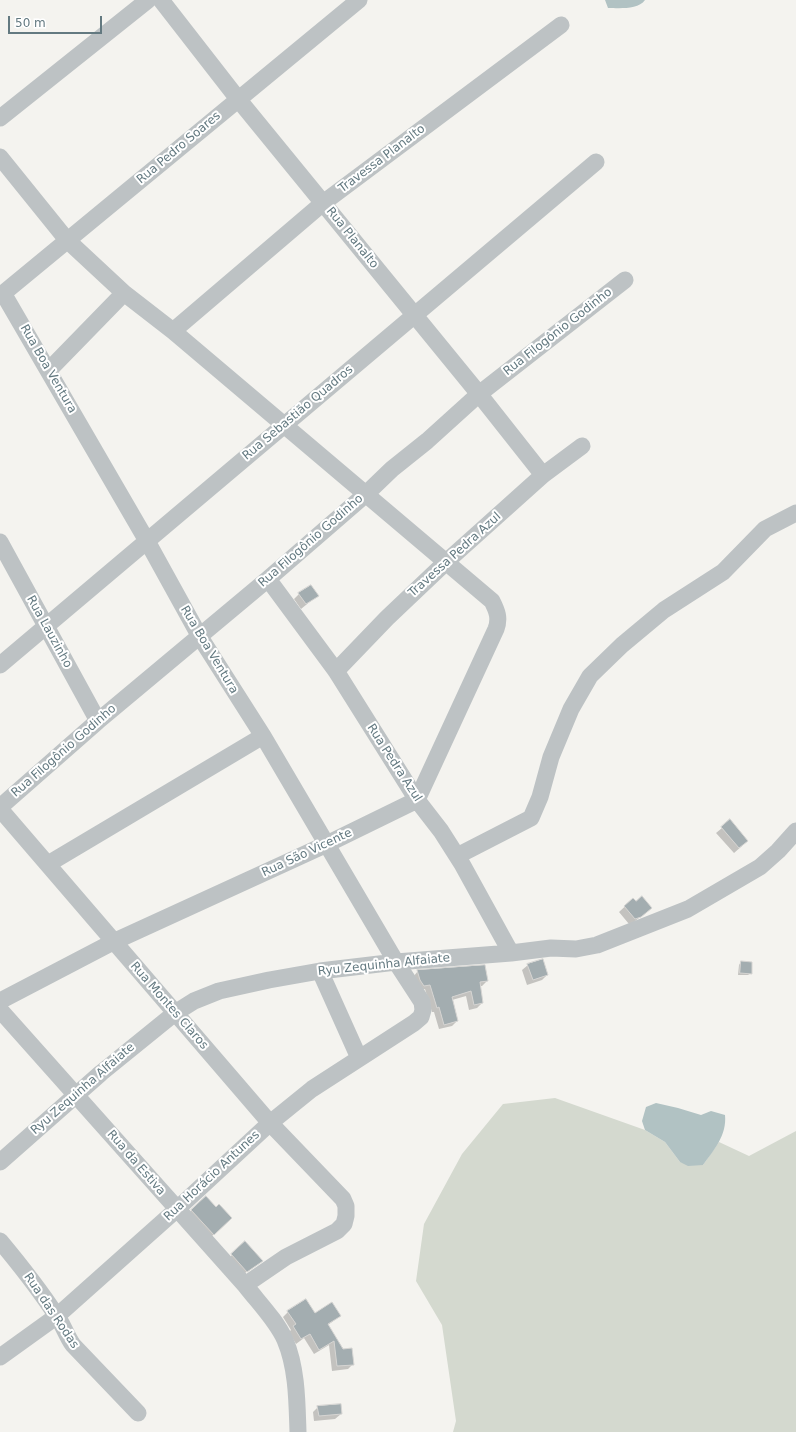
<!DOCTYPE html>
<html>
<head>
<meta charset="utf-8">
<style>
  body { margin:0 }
  #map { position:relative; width:796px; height:1432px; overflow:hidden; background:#f4f3ef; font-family:"DejaVu Sans",sans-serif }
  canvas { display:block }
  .scale { position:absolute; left:8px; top:16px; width:94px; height:18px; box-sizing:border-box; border:2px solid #637980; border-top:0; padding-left:5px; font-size:12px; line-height:14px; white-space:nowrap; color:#637980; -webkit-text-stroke:3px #fff; paint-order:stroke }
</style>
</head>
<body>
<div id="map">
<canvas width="796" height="1432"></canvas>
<div class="scale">50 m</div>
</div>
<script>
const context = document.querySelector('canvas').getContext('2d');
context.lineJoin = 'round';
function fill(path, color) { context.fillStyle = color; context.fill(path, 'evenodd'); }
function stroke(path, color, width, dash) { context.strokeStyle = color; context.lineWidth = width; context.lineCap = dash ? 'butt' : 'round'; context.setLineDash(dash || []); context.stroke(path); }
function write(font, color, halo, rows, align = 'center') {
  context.font = font + ' "DejaVu Sans",sans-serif'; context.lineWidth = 4; context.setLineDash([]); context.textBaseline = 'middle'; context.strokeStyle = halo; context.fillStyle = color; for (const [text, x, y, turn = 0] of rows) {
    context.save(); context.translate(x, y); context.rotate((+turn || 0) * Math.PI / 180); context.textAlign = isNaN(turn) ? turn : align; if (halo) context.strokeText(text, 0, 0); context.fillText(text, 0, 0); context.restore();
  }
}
fill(new Path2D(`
  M555 1098 645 1130 665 1142 680 1162 703 1165 719 1142 749 1156 796 1131V1432H453L456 1421 442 1325 416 1281 424 1224 462 1154 503 1104Z`), '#d4d9cf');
fill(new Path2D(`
  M605 0H645C638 10 619 8 608 8Z
  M656 1103 678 1108 701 1115 711 1111 725 1115C727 1135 714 1150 703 1165L688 1166 680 1162 665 1142 645 1130 642 1121 646 1107Z`), '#b1c2c3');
fill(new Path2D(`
  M299 594 317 596 301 609 294 599Z
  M722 828 742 846 734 853 716 833Z
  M633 899 645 913 634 922 629 924 619 912Z
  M741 962 751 973 748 975H738L739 965Z
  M528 965 547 975 542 980 527 985 522 970Z
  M418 971 487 981 482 986H479L482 1003 477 1008 469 1010 466 996 452 1000 457 1021 452 1026 439 1029 434 1012H432L425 989 418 991 413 977Z
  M216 1209 230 1218 208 1240 187 1215 192 1210Z
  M245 1242 261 1261 241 1276 227 1260Z
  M288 1312 340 1316 328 1325 353 1364 348 1369 332 1371 329 1345 314 1354 304 1338 296 1344 289 1332 291 1330 283 1317Z
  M318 1407 341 1414 335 1419 314 1421 313 1412Z`), '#0003');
const building = new Path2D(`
  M311 585 319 596 306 604 298 593Z
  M730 819 748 841 739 848 721 827Z
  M642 896 652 908 641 917 635 919 624 906 633 898 636 901Z
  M543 959 548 975 533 980 527 964Z
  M741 961 752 962V974L740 973Z
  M485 965 488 981 480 982 483 1003 474 1005 471 991 452 997 458 1021 444 1025 439 1007 437 1008 430 985 424 986 420 980 417 970Z
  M206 1196 216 1207 219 1204 232 1218 214 1235 191 1210Z
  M245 1241 263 1261 247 1272 231 1254Z
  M306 1299 315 1313 332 1302 341 1316 328 1324 343 1349 352 1348 354 1365 337 1366 334 1341 319 1350 310 1334 301 1339 293 1326 296 1324 287 1311Z
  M341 1404 342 1414 319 1416 317 1406Z`);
fill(building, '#a3adb0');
stroke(building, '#d5d4d2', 1);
stroke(new Path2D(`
  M161 0 238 99 479 394 543 475
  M0 118 148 0
  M0 157 67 240 124 293 173 331 492 601C497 611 500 618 496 629L417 800 327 844 113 942 0 1001
  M0 296 359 0
  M173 331 323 203 561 25
  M49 370 124 293
  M0 542 98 721
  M268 579 336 671 417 800 441 831 462 864 511 953
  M0 665 596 162
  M336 671 387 618 446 562 543 475 582 446
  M0 807 98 721 268 579 366 494 392 469 427 441 479 394 625 280
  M0 809 270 1123 343 1199 346 1206V1216L344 1224 337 1231 286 1257 245 1285
  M457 856 531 818 540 797 551 757 571 709 590 676 622 645 664 610 723 572 765 529 796 513
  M48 864 263 736
  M320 971 359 1058
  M0 1010 245 1285C258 1302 277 1321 285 1340 297 1368 297 1402 298 1432
  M0 1162 101 1073 175 1013 194 1001 219 991 269 980 320 971 396 962 511 953 551 948 576 949 597 945 688 909 760 867 778 851 796 831
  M0 1241C20 1265 39 1289 56 1315 63 1324 66 1335 73 1345L138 1413
  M0 1357 57 1316 176 1210 270 1123 312 1089 414 1023 421 1017 423 1010 422 1002 396 962 263 736 200 637 147 541 3 293`), '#bdc2c4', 17);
write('12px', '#637980', '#fff', [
  ["Rua Pedro Soares",179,148,-40],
  ["Travessa Planalto",382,159,-37],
  ["Rua Planalto",352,238,51],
  ["Rua Filogônio Godinho",558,332,-38],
  ["Rua Boa Ventura",48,369,60],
  ["Rua Sebastião Quadros",298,413,-40],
  ["Rua Filogônio Godinho",311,541,-41],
  ["Travessa Pedra Azul",455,555,-42],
  ["Rua Lauzinho",49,632,61],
  ["Rua Boa Ventura",209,650,59],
  ["Rua Filogônio Godinho",64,751,-41],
  ["Rua Pedra Azul",394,763,57],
  ["Rua São Vicente",307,853,-25],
  ["Ryu Zequinha Alfaiate",384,965,-6],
  ["Rua Montes Claros",169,1006,49],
  ["Ryu Zequinha Alfaiate",83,1089,-41],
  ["Rua da Estiva",136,1163,49],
  ["Rua Horácio Antunes",212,1176,-43],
  ["Rua das Rodas",51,1311,56]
]);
</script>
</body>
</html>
